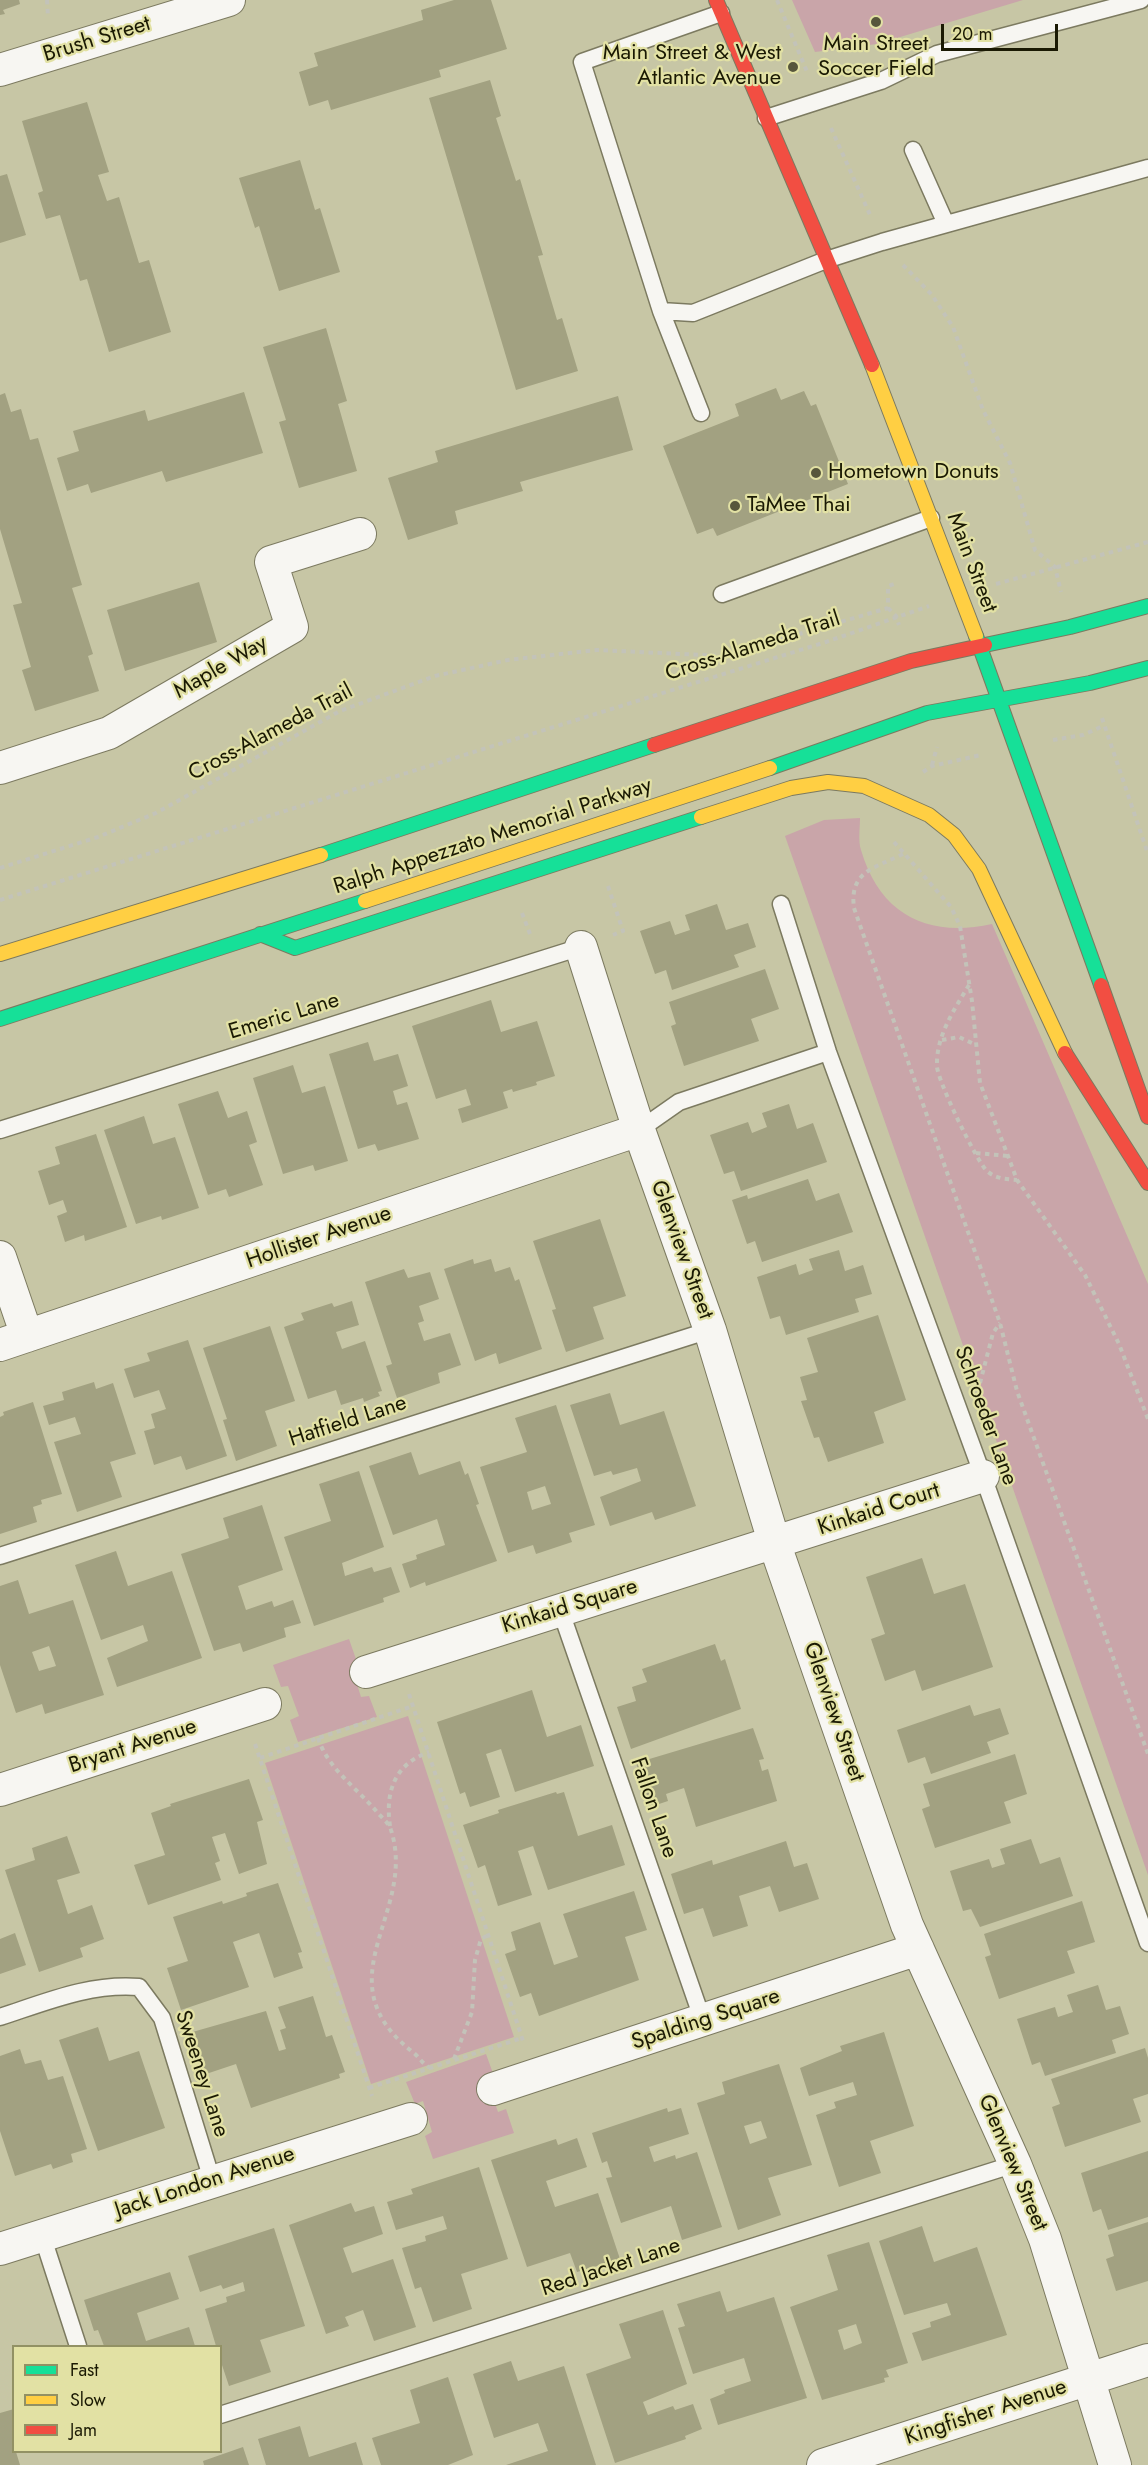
<!DOCTYPE html>
<html>
<head>
<meta charset="utf-8">
<style>
  body { margin:0 }
  #map { position:relative; width:1148px; height:2465px; overflow:hidden; background:#c7c6a5; font-family:Jost,sans-serif }
  canvas { display:block }
  .legend { position:absolute; left:12px; top:2345px; width:210px; height:108px; box-sizing:border-box; background:#e2e1a4; border:2px solid #929164; margin:0; padding:8px 10px; list-style:none; font-size:18px; color:#1a1903 }
  .legend li { display:flex; align-items:center; gap:12px; height:30px }
  .legend b { width:30px; border:2px solid #929164 }
  .scale { position:absolute; left:941px; top:24px; width:117px; height:27px; box-sizing:border-box; border:3px solid #1a1903; border-top:0; padding-left:8px; font-size:18px; line-height:21px; white-space:nowrap; color:#1a1903; -webkit-text-stroke:4px #e2e1a4; paint-order:stroke }
</style>
</head>
<body>
<div id="map">
<canvas width="1148" height="2465"></canvas>
<ul class="legend">
<li><b style="height:8px;background:#16e098"></b>Fast</li>
<li><b style="height:8px;background:#ffcf43"></b>Slow</li>
<li><b style="height:8px;background:#f24e42"></b>Jam</li>
</ul>
<div class="scale">20 m</div>
</div>
<script>
const context = document.querySelector('canvas').getContext('2d');
context.lineJoin = 'round';
function fill(path, color) { context.fillStyle = color; context.fill(path, 'evenodd'); }
function stroke(path, color, width, dash) { context.strokeStyle = color; context.lineWidth = width; context.lineCap = dash ? 'butt' : 'round'; context.setLineDash(dash || []); context.stroke(path); }
function write(font, color, halo, rows, align = 'center') {
  context.font = font + ' Jost,sans-serif'; context.lineWidth = 4.5; context.setLineDash([]); context.textBaseline = 'middle'; context.strokeStyle = halo; context.fillStyle = color; for (const [text, x, y, turn = 0] of rows) {
    context.save(); context.translate(x, y); context.rotate((+turn || 0) * Math.PI / 180); context.textAlign = isNaN(turn) ? turn : align; if (halo) context.strokeText(text, 0, 0); context.fillText(text, 0, 0); context.restore();
  }
}
fill(new Path2D(`
  M792 0H1023L877 44 815 52Z
  M860 818C860 828 858 841 861 850 880 915 928 938 992 924L1148 1284V1875L785 836 824 820Z
  M349 1639 357 1662 351 1665 361 1697 369 1696 377 1717 298 1742 290 1720 299 1716 288 1686 281 1687 273 1665Z
  M408 1716 514 2037 371 2084 265 1763Z
  M486 2054 494 2076 487 2080 498 2112 506 2109 514 2133 433 2159 425 2136 432 2132 423 2101 415 2104 406 2082Z`), '#c9a5a9');
fill(new Path2D(`
  M0 0H19L20 4 3 10 5 14 0 15Z
  M454 0H491L507 49 439 70 441 77 331 110 328 100 309 106 299 72 318 66 314 53 423 20 421 10Z
  M490 80 501 116 496 118 516 181 520 179 543 255 538 256 557 320 562 318 578 371 516 390 429 98Z
  M87 102 109 172 98 175 107 201 119 197 139 263 149 260 171 332 109 352 87 279 80 281 60 215 46 219 38 193 43 191 22 121Z
  M300 160 315 210 320 208 340 272 279 291 259 226 255 228 239 178Z
  M7 174 26 235 0 243V176Z
  M326 328 347 401 338 404 357 471 299 488 279 422 286 420 263 347Z
  M776 388 781 400 804 391 811 406 816 404 848 484 717 536 713 528 697 534 663 446 739 416 735 404Z
  M244 392 263 453 166 482 162 471 91 493 88 484 67 491 57 458 79 451 73 431 145 410 148 421Z
  M5 393 11 412 21 409 30 440 38 438 82 585 72 588 93 654 88 656 99 691 35 711 22 670 31 667 13 605 22 603 0 529V395Z
  M618 396 633 450 520 482 523 491 455 511 458 524 408 540 388 478 438 462 435 451Z
  M199 582 217 642 125 671 107 610Z
  M717 904 726 930 748 923 756 947 734 955 739 967 672 990 666 970 655 974 640 931 670 921 675 935 690 930 685 915Z
  M765 969 779 1009 751 1019 759 1041 684 1066 671 1026 676 1024 669 1002Z
  M491 1000 501 1032 537 1021 555 1076 536 1082 537 1085 513 1092 512 1089 503 1092 508 1108 462 1123 458 1109 471 1105 466 1089 436 1099 412 1026Z
  M368 1042 374 1061 398 1054 408 1086 393 1091 397 1105 407 1102 419 1139 378 1151 375 1144 358 1149 329 1054Z
  M293 1065 302 1093 325 1086 348 1161 315 1171 313 1165 283 1174 253 1078Z
  M218 1091 228 1118 247 1111 257 1142 249 1145 263 1185 229 1197 226 1189 208 1195 178 1104Z
  M789 1104 797 1129 813 1123 827 1162 741 1191 734 1171 724 1174 710 1135 748 1122 752 1133 767 1127 762 1113Z
  M144 1116 153 1144 175 1137 199 1208 162 1220 161 1216 136 1224 104 1130Z
  M96 1134 127 1227 85 1241 84 1235 65 1242 57 1216 67 1212 63 1200 49 1205 38 1171 60 1164 55 1147Z
  M808 1179 816 1201 839 1193 853 1232 762 1262 755 1241 747 1244 732 1200 747 1195 748 1199Z
  M600 1219 626 1296 593 1307 604 1339 566 1352 552 1310 556 1309 533 1241Z
  M839 1250 845 1271 863 1265 872 1294 855 1299 859 1312 786 1335 780 1316 770 1319 757 1277 796 1264 799 1275 813 1270 809 1259Z
  M473 1259 474 1264 491 1259 495 1272 510 1267 515 1281 519 1279 542 1349 499 1364 496 1353 475 1361 444 1269Z
  M404 1269 408 1278 430 1272 439 1299 419 1306 424 1321 418 1323 424 1341 450 1333 461 1365 438 1373 440 1383 397 1398 386 1366 392 1364 365 1282Z
  M352 1301 359 1325 336 1332 342 1349 365 1341 382 1391 378 1392 380 1396 364 1402 363 1398 341 1405 336 1390 308 1399 284 1327 304 1320 301 1313 332 1303 334 1307Z
  M878 1315 906 1400 874 1412 884 1443 828 1462 819 1437 814 1438 801 1401 807 1400 800 1377 818 1372 807 1338Z
  M270 1326 295 1401 265 1411 277 1446 236 1461 223 1420 227 1419 203 1348Z
  M188 1340 227 1456 186 1470 181 1456 154 1465 144 1431 155 1428 151 1414 166 1409 159 1390 134 1398 124 1369 150 1361 147 1353Z
  M94 1382 96 1389 113 1383 136 1454 110 1462 122 1497 77 1512 54 1442 81 1434 75 1417 49 1425 43 1406 64 1400 62 1392Z
  M610 1393 620 1425 664 1411 696 1506 655 1520 652 1512 610 1526 600 1497 641 1481 637 1468 613 1475 611 1471 594 1476 570 1405Z
  M33 1402 62 1494 41 1500 42 1504 33 1507 37 1522 0 1534V1417L4 1415 3 1412Z
  M556 1405 595 1525 569 1533 572 1542 536 1554 533 1545 508 1553 480 1467 527 1452 515 1418ZM545 1486 551 1504 532 1510 527 1492Z
  M411 1452 419 1475 460 1461 465 1475 468 1473 479 1504 476 1505 497 1561 426 1586 425 1582 410 1588 402 1564 417 1559 416 1555 445 1545 437 1519 393 1535 369 1466Z
  M359 1471 384 1547 342 1563 345 1576 372 1567 374 1572 391 1567 400 1592 383 1598 384 1602 314 1626 284 1537 331 1521 319 1484Z
  M262 1505 283 1570 238 1586 246 1610 272 1601 274 1607 293 1600 301 1623 284 1628 286 1637 243 1652 240 1643 214 1651 181 1554 229 1538 223 1518Z
  M116 1551 128 1586 172 1571 202 1658 117 1687 107 1658 148 1641 143 1625 101 1640 75 1565Z
  M922 1558 934 1594 965 1584 993 1667 922 1691 915 1670 885 1681 871 1639 885 1634 866 1577Z
  M18 1580 29 1614 73 1600 104 1695 45 1714 42 1704 16 1713 0 1665V1586ZM49 1646 56 1666 39 1671 32 1652Z
  M715 1644 721 1661 725 1659 741 1709 631 1749 617 1707 636 1701 632 1687 647 1682 642 1669Z
  M532 1690 547 1737 581 1725 594 1766 515 1792 501 1749 486 1754 500 1797 470 1807 465 1792 460 1794 437 1722Z
  M970 1705 974 1716 1000 1708 1009 1734 987 1742 991 1753 931 1774 925 1757 908 1763 897 1730Z
  M753 1728 764 1759 759 1760 762 1771 768 1769 777 1801 696 1827 684 1788 666 1794 668 1801 650 1807 636 1763Z
  M1015 1754 1027 1794 1004 1802 1011 1823 935 1848 922 1809 930 1806 923 1784Z
  M249 1779 263 1820 257 1822 267 1864 239 1874 225 1833 212 1837 220 1861 215 1863 221 1880 148 1905 134 1865 165 1855 151 1813 171 1806 170 1804Z
  M556 1792 557 1794 564 1792 578 1836 612 1825 625 1865 548 1890 533 1846 518 1851 532 1895 498 1906 485 1865 478 1868 463 1825 499 1813 498 1810Z
  M67 1836 80 1873 57 1880 68 1914 92 1905 104 1939 80 1948 83 1957 39 1972 5 1870 35 1860 32 1848Z
  M1031 1839 1040 1864 1060 1857 1073 1896 980 1927 971 1909 963 1911 950 1871 989 1859 992 1868 1005 1864 1000 1849Z
  M786 1841 794 1867 807 1863 819 1899 779 1912 770 1886 739 1896 748 1926 713 1937 703 1908 684 1914 671 1874 712 1860 713 1865Z
  M278 1883 302 1952 298 1953 303 1968 274 1978 259 1933 233 1942 249 1987 181 2010 167 1968 188 1961 173 1917 222 1901 223 1904 247 1896 246 1893Z
  M634 1891 647 1930 625 1937 639 1980 539 2016 531 1993 520 1997 505 1954 516 1950 511 1932 540 1922 554 1965 578 1957 563 1914Z
  M1082 1901 1095 1942 1067 1951 1075 1973 999 1999 985 1957 991 1955 984 1934Z
  M15 1933 26 1965 0 1974V1939Z
  M1098 1985 1106 2010 1120 2006 1129 2034 1112 2040 1116 2053 1045 2076 1040 2062 1032 2065 1017 2019 1055 2007 1058 2017 1073 2012 1067 1995Z
  M313 1996 326 2037 332 2035 345 2072 339 2074 340 2078 251 2108 236 2064 203 2075 189 2033 266 2011 279 2051 286 2049 280 2030 286 2028 278 2007Z
  M98 2027 109 2061 139 2051 165 2128 98 2151 59 2040Z
  M884 2032 914 2126 870 2141 881 2173 839 2187 816 2115 836 2108 834 2102 857 2095 853 2082 809 2096 800 2068 842 2051 840 2046Z
  M1145 2048 1148 2058V2094L1133 2099 1141 2122 1065 2147 1052 2107 1060 2104 1051 2079Z
  M20 2049 25 2064 41 2060 48 2080 63 2076 87 2149 71 2154 73 2162 53 2169 51 2164 15 2176 0 2131V2056Z
  M779 2064 812 2165 768 2178 781 2215 738 2230 697 2103 725 2094 722 2082ZM761 2121 767 2138 750 2144 744 2126Z
  M667 2108 668 2112 681 2108 689 2134 649 2147 654 2162 675 2155 676 2159 697 2152 722 2227 682 2240 671 2206 621 2223 606 2178 612 2177 607 2161 602 2163 592 2133Z
  M577 2138 587 2167 546 2181 555 2207 598 2193 620 2259 577 2272 570 2253 527 2267 491 2160 556 2139 558 2145Z
  M1148 2151V2217L1108 2230 1101 2209 1093 2212 1081 2173Z
  M479 2167 508 2259 461 2274 472 2309 433 2322 421 2287 415 2289 402 2248 426 2241 425 2236 447 2229 443 2216 396 2230 387 2202 413 2194 411 2189Z
  M351 2203 355 2212 374 2206 383 2234 343 2248 352 2273 393 2259 416 2327 374 2341 363 2310 345 2317 349 2326 326 2334 289 2225Z
  M1148 2222V2281L1116 2291 1106 2259 1114 2256 1108 2235Z
  M922 2226 934 2262 977 2247 1007 2335 922 2361 912 2333 931 2327 930 2322 951 2315 947 2303 904 2315 879 2241Z
  M274 2228 305 2326 260 2340 271 2372 229 2386 220 2359V2346H216L205 2309 227 2302 226 2297 245 2291 243 2282 223 2289 221 2285 200 2292 188 2256Z
  M869 2242 908 2363 886 2370 889 2377 884 2378 885 2382 822 2400 790 2307 838 2290 827 2255ZM856 2324 862 2343 844 2350 838 2330Z
  M170 2272 179 2299 137 2313 146 2341 189 2327 195 2346H104L98 2330 94 2331 84 2300Z
  M720 2291 727 2312 774 2297 807 2398 718 2425 710 2399 725 2393 724 2390 751 2381 744 2358 693 2374 678 2328 685 2326 677 2304Z
  M663 2310 687 2384 643 2402 648 2415 673 2406 675 2410 693 2404 702 2429 685 2436 686 2439 615 2463 586 2374 631 2358 619 2324Z
  M511 2361 518 2381 564 2366 596 2465H506L548 2451 538 2423 494 2438 473 2374Z
  M448 2377 473 2455 448 2465H381L372 2438 420 2423 410 2390Z
  M14 2409V2452H16L20 2465H0V2413Z
  M300 2426 309 2457 356 2442 363 2465H266L258 2439Z
  M243 2447 249 2465H204L203 2461Z`), '#a2a181');
const lane = new Path2D(`
  M766 118 881 81 937 54 1141 0
  M913 150 946 224
  M661 311 693 313 826 260 882 242 1148 168
  M701 413 661 311 582 62 721 13
  M722 594 931 518
  M781 904 828 1052 983 1476 1148 1943
  M0 1130 581 947
  M639 1130 679 1102 828 1052
  M0 1556 710 1330
  M560 1609 703 2021
  M0 2017C46 2002 90 1983 139 1987L162 2018 212 2180
  M42 2235 78 2346
  M220 2415 1015 2164`);
const street = new Path2D(`
  M0 70 229 0
  M0 768 109 733 292 627 271 562 360 534
  M581 947 639 1130 710 1330 775 1545 907 1925 1015 2164 1045 2239 1115 2465
  M0 1257 27 1336
  M0 1345 639 1130
  M366 1672 983 1476
  M0 1790 265 1704
  M493 2089 918 1949
  M0 2249 411 2119
  M823 2465 1148 2360`);
const fast = new Path2D(`
  M976 636 1101 985
  M985 645 1070 627 1148 606
  M770 768 927 713 1090 683 1148 668
  M321 855 654 745
  M260 934 295 948 701 817
  M0 1019 365 901`);
const slow = new Path2D(`
  M872 365 976 636
  M701 817 791 788 828 782 864 786 929 815 954 835 979 869 1065 1053
  M365 901 770 768
  M0 954 321 855`);
const jam = new Path2D(`
  M716 0 872 365
  M654 745 911 661 985 645
  M1101 985 1148 1117
  M1065 1053 1148 1183`);
stroke(lane, '#7c7a60', 19);
stroke(street, '#7c7a60', 34);
stroke(fast, '#7c7a60', 16);
stroke(slow, '#7c7a60', 16);
stroke(jam, '#7c7a60', 16);
stroke(new Path2D(`
  M47 0 48 17
  M777 0 808 74
  M831 128 871 217
  M903 265 932 295 953 327 983 410 1010 463 1035 550 1055 567 1061 592
  M996 584 1148 542
  M888 608 896 616 899 625
  M1102 718 1148 854
  M1053 740 1083 735 1103 726
  M932 765 937 747
  M923 772 932 766 981 755
  M894 842 951 907 960 926 972 1001 980 1083 1008 1156 1017 1180 1085 1275 1119 1344 1148 1419
  M903 854C875 868 849 871 854 908L1000 1323 1017 1391 1148 1754
  M0 868 98 837 156 813 340 711 435 676 508 660 597 650 724 656 888 608V586L897 583
  M608 886 623 931 613 935
  M0 900 826 642 929 606
  M522 913 530 934
  M969 985C954 1010 936 1036 937 1066 937 1080 977 1162 987 1171 996 1179 1006 1179 1017 1180
  M942 1040 959 1037 976 1045
  M976 1153 1008 1156
  M980 1383 993 1333 1000 1323
  M409 1694 523 2041
  M318 1738C328 1769 357 1788 377 1812 382 1818 389 1823 391 1830 418 1914 319 1980 414 2053 420 2058 423 2065 431 2068
  M255 1744 372 2096
  M260 1758 413 1706
  M390 1826C385 1791 395 1764 429 1752
  M454 2059 472 2012 475 1960 481 1939 488 1935
  M369 2088 522 2038`), '#c3c3b9', 4, [4.5, 4.5]);
stroke(lane, '#f7f6f2', 16);
stroke(street, '#f7f6f2', 32);
stroke(fast, '#16e098', 14);
stroke(slow, '#ffcf43', 14);
stroke(jam, '#f24e42', 14);
for (const [x, y, r, color] of [
  [876,22,6,"#57563c"],
  [793,67,6,"#57563c"],
  [816,473,6,"#57563c"],
  [735,506,6,"#57563c"]
]) { const dot = new Path2D(); dot.arc(x, y, r, 0, 2 * Math.PI); context.fillStyle = color; context.fill(dot); stroke(dot, '#e2e1a4', 2); }
write('22px', '#1a1903', '#e2e1a4', [
  ["Brush Street",97,40,-17],
  ["Main Street",971,563,69],
  ["Cross-Alameda Trail",753,647,-18],
  ["Maple Way",221,668,-30],
  ["Cross-Alameda Trail",271,733,-28],
  ["Ralph Appezzato Memorial Parkway",493,837,-18],
  ["Emeric Lane",284,1017,-17],
  ["Hollister Avenue",319,1238,-19],
  ["Glenview Street",681,1250,70],
  ["Schroeder Lane",985,1416,70],
  ["Hatfield Lane",348,1422,-18],
  ["Kinkaid Court",879,1510,-18],
  ["Kinkaid Square",570,1607,-17],
  ["Glenview Street",833,1712,71],
  ["Bryant Avenue",133,1747,-18],
  ["Fallon Lane",653,1808,71],
  ["Spalding Square",706,2020,-18],
  ["Sweeney Lane",201,2074,72],
  ["Glenview Street",1012,2163,67],
  ["Jack London Avenue",205,2183,-18],
  ["Red Jacket Lane",611,2268,-18],
  ["Kingfisher Avenue",986,2413,-18]
]);
write('22px', '#1a1903', '#e2e1a4', [
  ["Main Street",876,45,"center"],
  ["Soccer Field",876,70,"center"],
  ["Main Street & West",781,54,"right"],
  ["Atlantic Avenue",781,79,"right"],
  ["Hometown Donuts",828,473],
  ["TaMee Thai",747,506]
], 'left');
</script>
</body>
</html>
